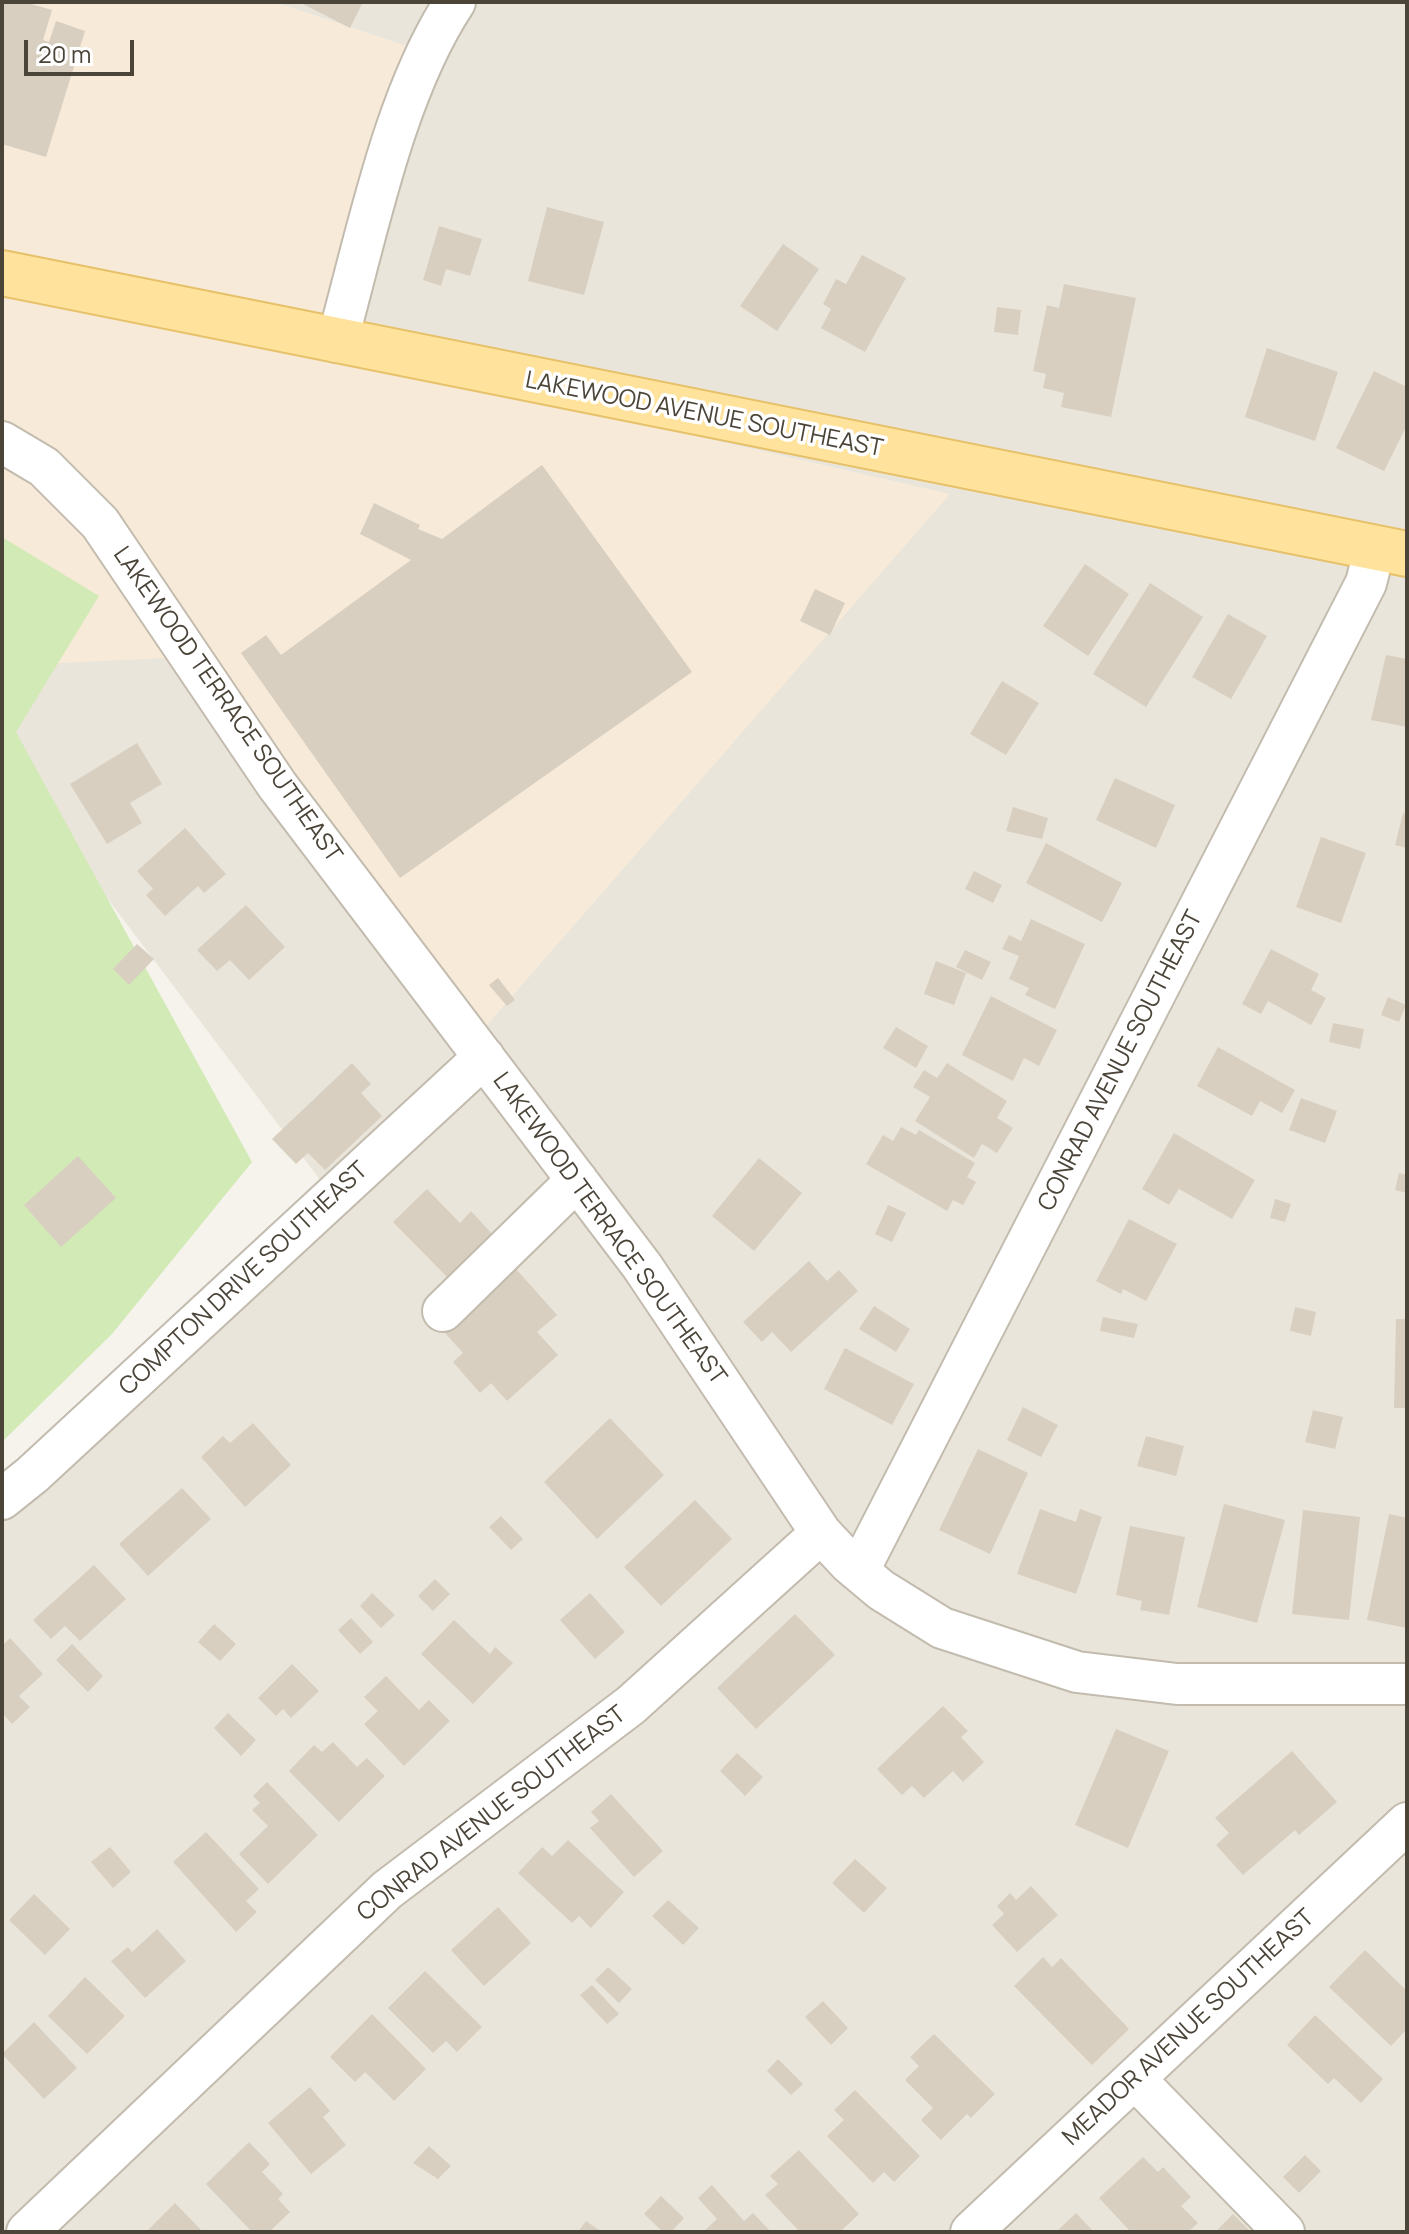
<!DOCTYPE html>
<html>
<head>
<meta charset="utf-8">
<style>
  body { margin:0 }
  #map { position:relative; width:1409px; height:2234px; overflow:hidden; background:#f6f3ec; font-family:Manrope,sans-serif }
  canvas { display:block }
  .frame { position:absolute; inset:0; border:4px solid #4b4439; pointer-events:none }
  .scale { position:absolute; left:24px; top:40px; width:110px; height:36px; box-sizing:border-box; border:4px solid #4b4439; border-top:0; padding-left:10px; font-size:24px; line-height:28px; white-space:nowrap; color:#4b4439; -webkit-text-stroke:6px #fff; paint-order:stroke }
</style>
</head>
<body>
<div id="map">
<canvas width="1409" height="2234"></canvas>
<div class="frame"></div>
<div class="scale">20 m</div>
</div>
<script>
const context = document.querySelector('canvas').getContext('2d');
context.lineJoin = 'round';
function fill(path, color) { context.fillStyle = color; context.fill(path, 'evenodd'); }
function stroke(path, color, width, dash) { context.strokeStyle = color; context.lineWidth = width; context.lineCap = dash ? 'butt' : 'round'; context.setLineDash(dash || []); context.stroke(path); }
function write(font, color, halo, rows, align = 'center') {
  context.font = font + ' Manrope,sans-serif'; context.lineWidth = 7; context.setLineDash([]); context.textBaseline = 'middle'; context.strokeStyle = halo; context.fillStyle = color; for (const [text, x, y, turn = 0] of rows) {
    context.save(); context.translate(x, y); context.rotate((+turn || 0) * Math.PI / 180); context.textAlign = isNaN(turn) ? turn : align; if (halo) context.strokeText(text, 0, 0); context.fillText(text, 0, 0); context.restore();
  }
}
fill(new Path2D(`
  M274 2H1407V2232H2V1494L336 1201 2 759V665L182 657 471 1043 949 494 320 350 442 58Z`), '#eae5da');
fill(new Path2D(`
  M2 2H274L442 58 320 351 950 494 471 1043 183 657 2 666Z`), '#f7ead8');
fill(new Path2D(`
  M2 537 99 596 16 732 252 1162 112 1334 2 1442Z`), '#d2eab5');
fill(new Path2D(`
  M2 2H24L52 10 43 40 49 42 56 21 85 31 46 157 2 144V48L4 42 2 41Z
  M299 2H363L350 28Z
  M547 207 604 222 584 295 528 281Z
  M439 226 482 239 470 276 446 269 441 286 423 280Z
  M783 244 819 269 777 331 740 306Z
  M862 255 906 278 865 352 821 328 831 309 823 304 836 279 846 284Z
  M1064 284 1136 298 1111 417 1061 407 1064 393 1043 388 1046 374 1033 371 1047 305 1059 308Z
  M997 307 1021 310 1018 335 994 332Z
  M1267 348 1338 372 1315 441 1245 417Z
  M1374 371 1407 387V425L1384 471 1336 448Z
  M542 465 692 672 400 878 241 653 266 635 281 655 411 560 360 534 374 503 420 525 418 529 442 539Z
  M1085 564 1129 594 1088 656 1043 626Z
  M1150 583 1203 617 1146 707 1093 674Z
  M815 589 845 603 830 635 800 621Z
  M1228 614 1267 636 1231 699 1192 677Z
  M1386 655 1407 659V727L1371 720Z
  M1002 681 1039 703 1006 755 970 734Z
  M137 743 162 784 130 803 142 823 107 844 70 784Z
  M1115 778 1175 805 1156 848 1096 820Z
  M1013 807 1048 818 1042 839 1006 831Z
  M1403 813 1407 814V848L1395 845Z
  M185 828 226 874 204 893 198 886 165 916 146 895 153 889 137 871Z
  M1321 837 1366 853 1341 923 1296 907Z
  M1046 843 1122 883 1102 922 1026 883Z
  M974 871 1002 885 993 903 965 889Z
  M246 905 285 947 249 980 230 960 217 971 197 950Z
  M1031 919 1085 944 1055 1009 1025 995 1029 988 1009 979 1019 956 1002 949 1009 935 1021 941Z
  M137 944 154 959 129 985 113 969Z
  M1271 949 1319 974 1311 990 1326 998 1311 1025 1268 1001 1261 1014 1242 1004Z
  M965 950 991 962 982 980 956 967Z
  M936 961 966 973 954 1005 924 994Z
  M498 978 515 1000 507 1006 489 985Z
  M991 996 1057 1030 1039 1066 1024 1058 1013 1081 962 1055Z
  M1388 997 1406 1005 1399 1022 1381 1015Z
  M1333 1023 1364 1029 1360 1049 1329 1042Z
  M896 1027 928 1046 916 1068 883 1048Z
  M1218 1047 1295 1090 1282 1113 1260 1101 1252 1116 1197 1086Z
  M352 1063 371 1084 361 1093 382 1116 325 1170 308 1153 296 1164 272 1139Z
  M947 1063 1007 1101 997 1118 1013 1128 997 1153 982 1144 974 1158 915 1121 930 1097 913 1087 924 1070 937 1078Z
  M1301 1098 1337 1111 1325 1143 1289 1130Z
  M901 1127 916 1135 919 1130 975 1163 967 1177 976 1182 963 1205 953 1200 947 1211 866 1164 883 1135 893 1141Z
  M1174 1133 1255 1180 1232 1219 1179 1189 1169 1205 1142 1189Z
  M78 1156 116 1198 61 1247 24 1205Z
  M759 1158 802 1193 754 1251 712 1216Z
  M1399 1173 1407 1175V1193L1395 1190Z
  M427 1189 460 1223 471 1211 495 1237 451 1281 393 1222Z
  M1275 1199 1291 1204 1285 1222 1270 1218Z
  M888 1205 906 1213 892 1242 875 1234Z
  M1129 1219 1177 1244 1146 1301 1123 1289 1121 1294 1096 1281Z
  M809 1261 827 1281 839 1270 858 1291 791 1352 772 1332 762 1342 743 1322Z
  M516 1269 557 1315 537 1332 558 1355 507 1401 491 1383 480 1393 453 1362 463 1353 445 1333Z
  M874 1306 910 1329 896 1352 859 1329Z
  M1295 1307 1316 1312 1311 1336 1290 1331Z
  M1103 1317 1138 1324 1134 1338 1100 1331Z
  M1396 1319H1407V1408H1394Z
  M845 1348 914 1384 892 1425 824 1389Z
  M1023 1407 1058 1425 1041 1457 1007 1440Z
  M1313 1410 1343 1417 1335 1449 1305 1442Z
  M610 1418 664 1475 597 1539 544 1482Z
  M253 1423 291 1465 245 1507 201 1457 223 1436 230 1443Z
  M1146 1436 1184 1446 1176 1476 1137 1466Z
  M978 1449 1028 1473 990 1554 939 1530Z
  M182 1488 211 1519 148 1576 119 1544Z
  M695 1500 732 1539 661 1606 624 1567Z
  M1224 1504 1285 1520 1257 1623 1197 1607Z
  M1040 1509 1076 1522 1080 1509 1102 1517 1076 1594 1017 1574Z
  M1303 1510 1360 1517 1349 1620 1292 1614Z
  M1389 1514 1407 1518V1628L1367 1620Z
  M501 1516 523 1539 511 1550 489 1527Z
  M1130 1526 1185 1537 1169 1615 1140 1610 1142 1601 1116 1595Z
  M94 1565 126 1599 80 1641 65 1626 51 1639 33 1620Z
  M435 1579 450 1594 433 1611 418 1596Z
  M372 1593 395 1615 381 1628 360 1606Z
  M590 1593 625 1632 595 1659 560 1620Z
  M795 1614 835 1655 756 1729 717 1688Z
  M351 1618 373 1642 360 1654 338 1630Z
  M454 1620 490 1654 495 1647 513 1663 473 1704 421 1654Z
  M214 1624 236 1644 220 1661 198 1642Z
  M10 1638 43 1674 19 1696 30 1707 12 1724 2 1713V1646Z
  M72 1644 103 1676 88 1692 56 1660Z
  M292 1664 319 1691 291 1718 283 1709 276 1716 258 1698Z
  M386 1676 419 1710 429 1700 450 1721 404 1766 364 1724 378 1711 364 1697Z
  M943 1706 968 1731 961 1737 984 1762 963 1782 953 1771 924 1798 912 1786 902 1795 877 1769Z
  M228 1713 256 1740 241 1756 214 1728Z
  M1116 1729 1169 1751 1128 1848 1075 1825Z
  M333 1742 357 1767 367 1758 385 1776 339 1822 289 1771 314 1745 322 1752Z
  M1292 1751 1337 1802 1299 1835 1295 1830 1243 1875 1216 1845 1229 1833 1215 1818Z
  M737 1753 763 1777 745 1796 720 1771Z
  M267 1782 318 1835 268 1884 239 1854 268 1826 252 1810 260 1803 253 1796Z
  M611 1794 663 1851 634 1877 590 1828 599 1821 591 1812Z
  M206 1832 259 1889 246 1901 257 1912 236 1932 173 1862Z
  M568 1840 624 1892 591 1928 579 1916 572 1923 518 1873 542 1847 552 1856Z
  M110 1847 131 1872 113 1888 91 1862Z
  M855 1859 887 1888 864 1913 832 1883Z
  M1031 1886 1058 1915 1017 1952 992 1925 1004 1914 997 1906 1010 1893 1016 1900Z
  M34 1894 70 1929 45 1955 9 1920Z
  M668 1900 699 1928 683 1945 652 1916Z
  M498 1907 531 1943 484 1986 451 1950Z
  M157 1929 186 1961 145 1998 111 1961 128 1947 132 1952Z
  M1365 1950 1407 1991V2029L1391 2046 1329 1987Z
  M1043 1957 1052 1967 1061 1958 1129 2029 1092 2065 1014 1986Z
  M608 1967 632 1989 619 2003 595 1980Z
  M425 1971 482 2027 457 2052 446 2041 433 2053 388 2008Z
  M85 1977 125 2016 87 2054 48 2016Z
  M592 1985 619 2014 607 2024 580 1995Z
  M823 2001 848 2028 831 2045 805 2017Z
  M372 2014 426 2069 394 2101 365 2072 355 2082 330 2057Z
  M1315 2015 1383 2079 1361 2103 1334 2078 1328 2084 1287 2045Z
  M34 2022 77 2068 44 2099 2 2054Z
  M934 2034 995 2094 971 2118 967 2114 941 2140 921 2120 933 2108 905 2080 919 2066 910 2057Z
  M778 2059 803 2084 791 2095 767 2071Z
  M310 2087 330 2111 323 2117 346 2145 311 2174 268 2123Z
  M855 2090 920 2156 894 2182 884 2172 873 2183 827 2136 844 2120 834 2110Z
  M249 2142 270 2164 262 2172 283 2194 278 2199 290 2212 269 2232H252L206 2184Z
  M429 2146 451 2166 438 2179 413 2163Z
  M799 2150 859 2214 840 2232H827L825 2230 822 2232H800L765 2195 778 2184 770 2176Z
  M1305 2155 1321 2171 1299 2193 1283 2177Z
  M1143 2157 1158 2172 1163 2167 1191 2197 1181 2206 1198 2223 1188 2232H1131L1099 2198Z
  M712 2185 744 2221 753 2213 771 2232H703L717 2219 698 2198Z
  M661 2196 684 2218 671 2232H663L644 2214Z
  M175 2203 203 2232H146Z
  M1076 2213 1094 2232H1056Z
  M1233 2214 1251 2232H1222L1218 2229Z
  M586 2221 602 2232H578Z`), '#d8cfc1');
const minor = new Path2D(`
  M337 342C367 234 394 94 455 2
  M2 442 44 467 100 523 277 785 642 1266 821 1533 850 1564 881 1590 942 1628 1077 1672 1177 1684H1407
  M443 1311 577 1180
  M2 1499 32 1475 484 1057
  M859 1570 1366 583 1375 548
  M1135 2079 1284 2232
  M27 2232 387 1890 631 1705 821 1533
  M971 2232 1407 1823`);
const major = new Path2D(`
  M2 273 1407 554`);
stroke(minor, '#c2bbae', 44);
stroke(major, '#e6c16a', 48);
stroke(minor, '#fff', 40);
stroke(major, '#ffe39c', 44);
write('24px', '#4b4439', '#fff', [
  ["LAKEWOOD AVENUE SOUTHEAST",704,415,11],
  ["LAKEWOOD TERRACE SOUTHEAST",227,705,55],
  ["CONRAD AVENUE SOUTHEAST",1121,1061,-63],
  ["LAKEWOOD TERRACE SOUTHEAST",609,1229,54],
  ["COMPTON DRIVE SOUTHEAST",244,1279,-43],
  ["CONRAD AVENUE SOUTHEAST",492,1814,-38],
  ["MEADOR AVENUE SOUTHEAST",1189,2028,-43]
]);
</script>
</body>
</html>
